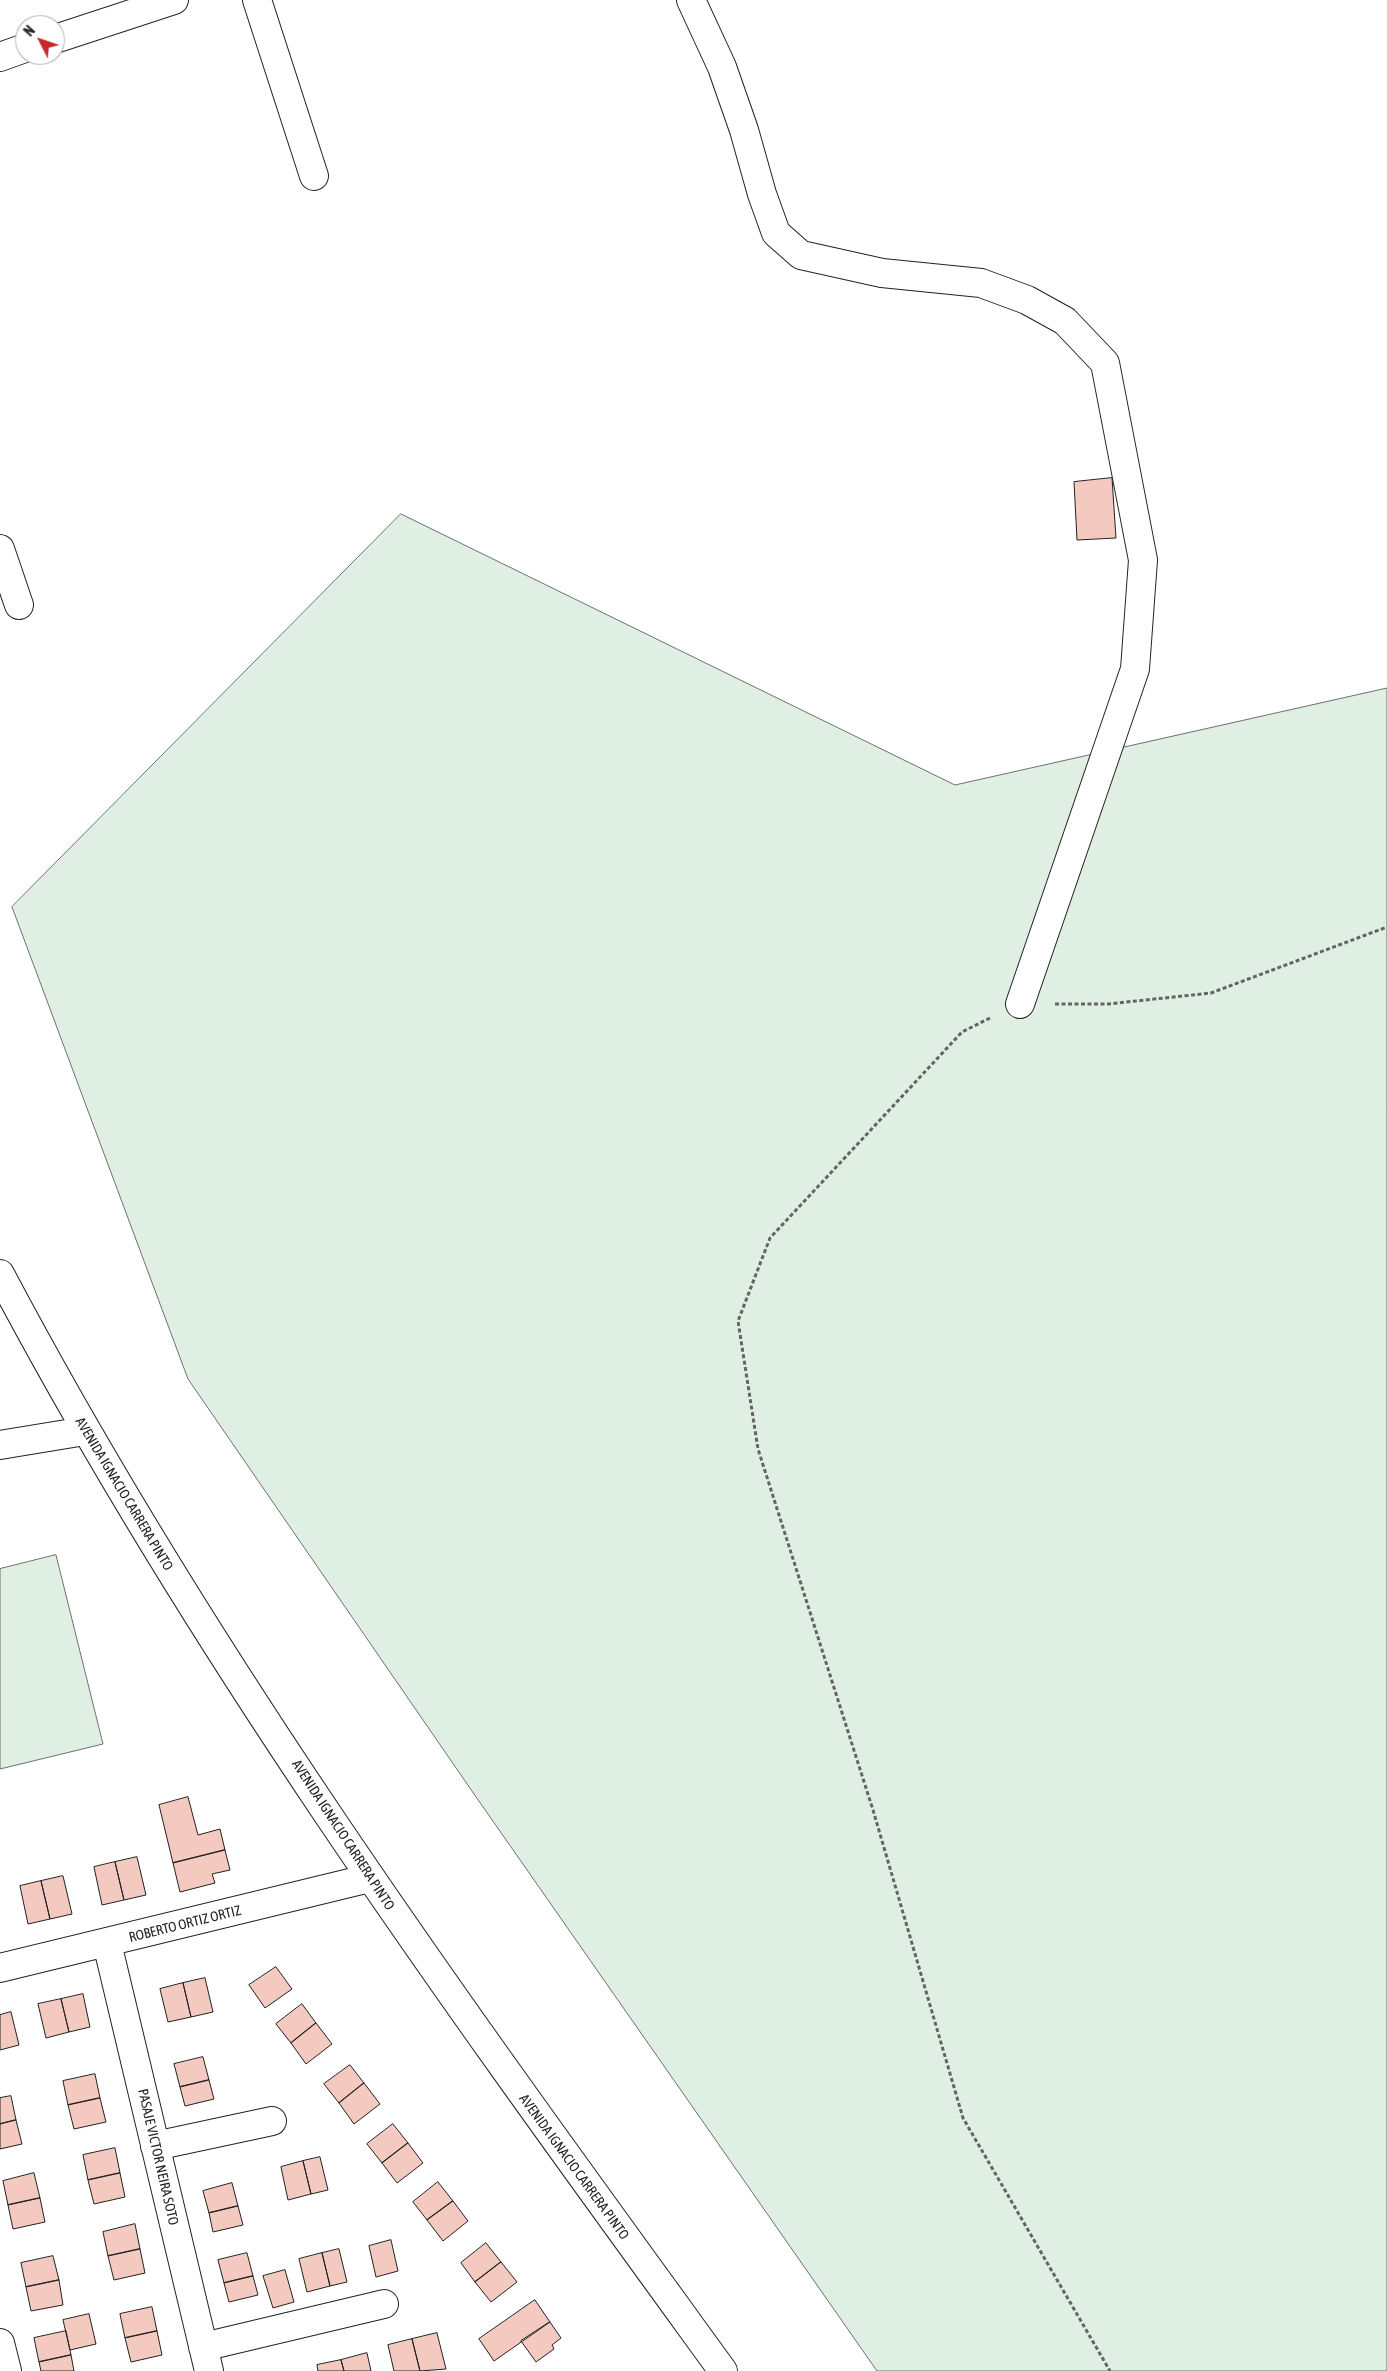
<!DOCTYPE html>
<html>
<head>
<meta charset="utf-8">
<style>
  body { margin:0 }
  #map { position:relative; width:1387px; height:2371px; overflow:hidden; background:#fff; font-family:"Asap Condensed",sans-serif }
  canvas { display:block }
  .north { position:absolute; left:15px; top:15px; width:50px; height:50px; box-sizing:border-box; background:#fff; border:1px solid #a7a7a7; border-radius:50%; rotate:311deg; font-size:14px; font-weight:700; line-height:20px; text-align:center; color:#222 }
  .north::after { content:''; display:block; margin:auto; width:18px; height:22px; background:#c62828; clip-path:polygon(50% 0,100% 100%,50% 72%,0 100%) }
</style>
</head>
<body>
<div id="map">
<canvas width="1387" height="2371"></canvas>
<div class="north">N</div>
</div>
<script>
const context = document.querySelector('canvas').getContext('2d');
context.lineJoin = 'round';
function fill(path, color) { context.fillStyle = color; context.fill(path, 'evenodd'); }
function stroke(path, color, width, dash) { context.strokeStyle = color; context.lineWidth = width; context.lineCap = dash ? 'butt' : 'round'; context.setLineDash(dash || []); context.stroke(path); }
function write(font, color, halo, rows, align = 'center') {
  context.font = font + ' "Asap Condensed",sans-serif'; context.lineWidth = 4; context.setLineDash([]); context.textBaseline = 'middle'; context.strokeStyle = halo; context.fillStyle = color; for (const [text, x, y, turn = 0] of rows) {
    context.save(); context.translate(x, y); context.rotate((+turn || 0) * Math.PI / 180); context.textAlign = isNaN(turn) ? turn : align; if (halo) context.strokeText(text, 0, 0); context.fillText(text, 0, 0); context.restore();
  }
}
const green = new Path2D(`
  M401 514 955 785 1387 688V2371H877L474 1794 188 1379 12 907Z
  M56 1555 103 1744 0 1769V1569Z`);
fill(green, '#e0efe3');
stroke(green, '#6f6f6f', 1);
const building = new Path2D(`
  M1112 478 1116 538 1077 540 1074 482Z
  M188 1797 198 1835 220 1829 225 1850 173 1863 159 1805Z
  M225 1850 230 1870 212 1874 215 1883 180 1892 173 1863Z
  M137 1857 146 1895 124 1900 115 1862Z
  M115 1862 124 1900 102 1905 94 1867Z
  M63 1876 72 1914 50 1919 41 1881Z
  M41 1881 50 1919 28 1924 20 1886Z
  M276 1967 292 1989 265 2008 249 1985Z
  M205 1978 213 2012 191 2017 183 1983Z
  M183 1983 191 2017 168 2022 160 1989Z
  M83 1994 90 2027 69 2032 61 1999Z
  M61 1999 69 2032 46 2038 38 2004Z
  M302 2004 316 2023 291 2043 276 2024Z
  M11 2012 19 2045 0 2050V2015Z
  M316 2023 332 2044 306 2064 291 2043Z
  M203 2057 209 2080 180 2087 174 2064Z
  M350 2065 364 2083 339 2103 324 2084Z
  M95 2074 100 2098 68 2105 63 2081Z
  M209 2080 214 2099 185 2106 180 2087Z
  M364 2083 380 2104 354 2124 339 2103Z
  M11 2096 16 2120 0 2124V2098Z
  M100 2098 106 2122 74 2129 68 2105Z
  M16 2120 22 2144 0 2149V2124Z
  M393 2124 408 2143 382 2163 367 2144Z
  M408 2143 423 2163 397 2183 382 2163Z
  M115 2148 120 2173 88 2180 83 2155Z
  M320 2157 328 2190 311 2194 303 2161Z
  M303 2161 311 2194 288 2200 281 2167Z
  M34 2173 40 2198 8 2205 3 2181Z
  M120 2173 125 2197 94 2204 88 2180Z
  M438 2182 453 2201 427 2220 413 2202Z
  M232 2183 238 2206 209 2213 203 2191Z
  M40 2198 45 2222 13 2229 8 2205Z
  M453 2201 468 2221 443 2241 427 2220Z
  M238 2206 243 2225 213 2232 209 2213Z
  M135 2224 140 2249 108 2256 103 2232Z
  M391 2240 398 2271 376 2277 369 2246Z
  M486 2243 501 2262 475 2282 461 2263Z
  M140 2249 145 2273 114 2280 108 2256Z
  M339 2249 347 2282 330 2286 322 2253Z
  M247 2253 253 2276 224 2283 218 2260Z
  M322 2253 330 2286 307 2292 299 2259Z
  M53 2256 59 2280 26 2287 21 2263Z
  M501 2262 517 2282 491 2302 475 2282Z
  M285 2270 294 2302 273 2308 263 2276Z
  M253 2276 258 2295 229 2302 224 2283Z
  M59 2280 63 2305 31 2311 26 2287Z
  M535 2300 550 2322 494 2361 479 2339Z
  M152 2307 157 2331 125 2338 120 2314Z
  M89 2314 96 2344 70 2350 63 2320Z
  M550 2322 561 2338 552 2345 554 2349 536 2362 521 2341Z
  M66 2331 71 2355 39 2362 34 2338Z
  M157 2331 162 2355 131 2362 125 2338Z
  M437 2333 446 2369 420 2371 412 2339Z
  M412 2339 420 2371H394L388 2345Z
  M367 2353 371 2371H344L341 2360Z
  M71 2355 74 2371H41L39 2362Z
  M341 2360 344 2371H318L317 2365Z`);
fill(building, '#f3c9c0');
stroke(building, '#222', 1);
const minor = new Path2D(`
  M257 0 314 176
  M691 0 722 67 744 130 762 194 776 233 801 255 882 273 981 283 1027 300 1065 321 1105 363 1143 560 1135 669 1020 1004
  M55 39 174 0
  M0 57 25 48
  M0 549 19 605
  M0 1445 85 1431
  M107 1943 209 2371
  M0 1968 370 1878
  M155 2146 272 2121
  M0 2343 7 2371
  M203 2347 384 2304`);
const major = new Path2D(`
  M0 1274C205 1662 466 2017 723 2371`);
stroke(minor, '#222', 30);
stroke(major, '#222', 30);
stroke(new Path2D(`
  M1055 1004H1108L1211 993 1387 927
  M990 1018 962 1032 770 1238 738 1321 758 1449 873 1810 963 2118 1110 2371`), '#646464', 3, [4, 2.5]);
stroke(minor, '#fff', 28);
stroke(major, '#fff', 28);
write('14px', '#222', '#fff', [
  ["AVENIDA IGNACIO CARRERA PINTO",124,1494,59],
  ["AVENIDA IGNACIO CARRERA PINTO",343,1835,57],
  ["ROBERTO ORTIZ ORTIZ",185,1924,-14],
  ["PASAJE VICTOR NEIRA SOTO",158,2157,77],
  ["AVENIDA IGNACIO CARRERA PINTO",574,2167,54]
]);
</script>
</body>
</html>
